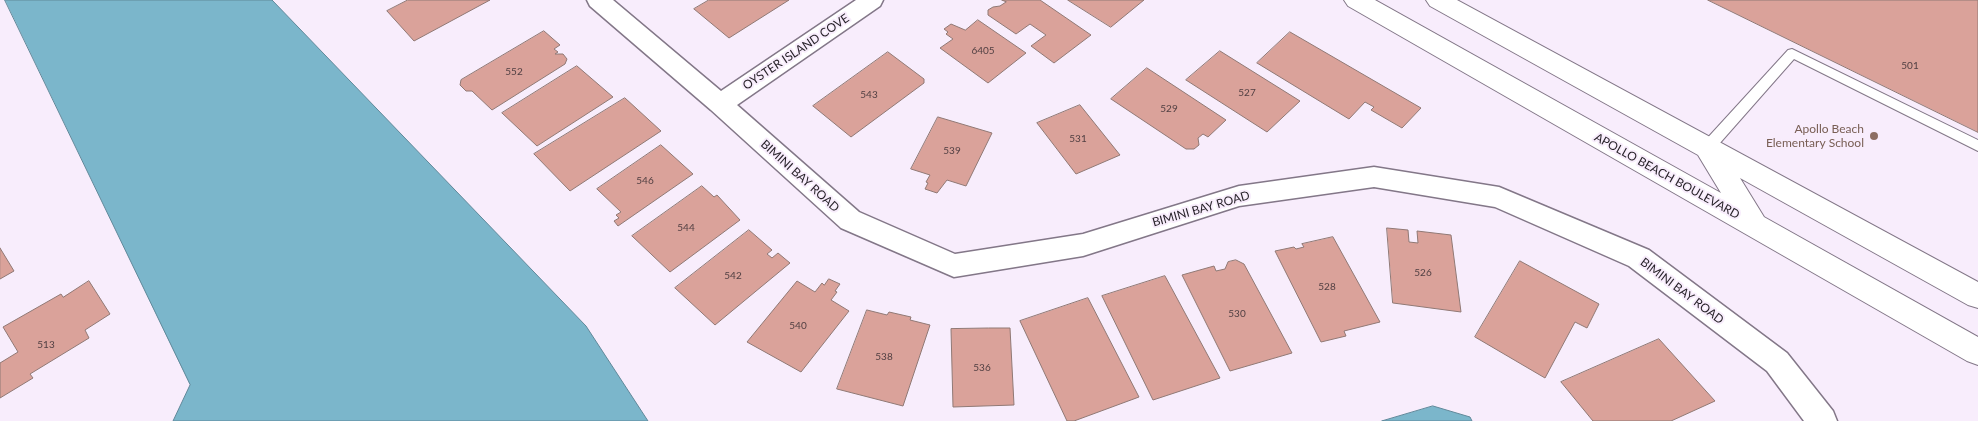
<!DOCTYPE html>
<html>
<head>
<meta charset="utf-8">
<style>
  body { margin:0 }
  canvas { display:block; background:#f8edfc }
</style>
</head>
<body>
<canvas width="1978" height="421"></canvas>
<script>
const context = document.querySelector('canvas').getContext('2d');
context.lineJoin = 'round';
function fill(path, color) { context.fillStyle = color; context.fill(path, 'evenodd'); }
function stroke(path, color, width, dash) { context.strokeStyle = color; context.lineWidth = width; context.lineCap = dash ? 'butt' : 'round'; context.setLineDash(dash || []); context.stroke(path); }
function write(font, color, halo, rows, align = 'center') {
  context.font = font + ' Lato,sans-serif'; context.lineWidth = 4; context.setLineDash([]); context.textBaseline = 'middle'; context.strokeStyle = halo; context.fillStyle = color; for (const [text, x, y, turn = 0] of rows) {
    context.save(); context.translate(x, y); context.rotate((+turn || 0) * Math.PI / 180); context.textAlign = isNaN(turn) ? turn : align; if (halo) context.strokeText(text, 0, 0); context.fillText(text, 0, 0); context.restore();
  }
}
const water = new Path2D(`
  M5 0H272L586 326 648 421H173L190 385Z
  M1433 406 1470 417 1472 421H1382Z`);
fill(water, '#7bb6cb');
stroke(water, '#61899a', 1);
const building = new Path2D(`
  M408 0H490L414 41 387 11Z
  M709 0H789L729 38 694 9Z
  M1002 0H1040L1091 35 1054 63 1031 46 1046 35 1030 24 1016 34 988 15V10L993 7 1000 6 1006 2Z
  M1068 0H1144L1111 27Z
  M1708 0H1978V132Z
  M978 20 1026 53 988 83 940 48 953 39 946 34 948 32 944 29 951 24 965 30Z
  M544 31 560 45 554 49 558 52 555 54H563L567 59 565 64 492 110 472 91H466L460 85 461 80Z
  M1290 32 1421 108 1402 128 1371 110 1374 107 1365 102 1349 119 1257 63Z
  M1220 51 1300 101 1267 132 1186 80Z
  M888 52 924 79V83L851 137 813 106Z
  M577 66 613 97 537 146 502 113Z
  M1147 68 1226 120 1208 137 1203 134 1198 138 1199 145 1194 149H1186L1111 99Z
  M625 98 661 131 570 191 534 154Z
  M1080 105 1120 155 1076 174 1037 123Z
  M938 117 992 133 966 186 947 180 937 193 925 189 928 183 926 182 930 175 911 169Z
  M661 145 693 174 618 226 614 221 619 218 616 215 621 212 597 189Z
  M702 186 714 197 717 195 740 220 670 272 632 236Z
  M1387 228 1408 230 1409 242 1418 243 1417 231 1451 235 1461 312 1393 303Z
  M749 230 772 250 767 254 772 258 778 253 790 263 715 325 675 288Z
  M1333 237 1380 322 1344 331 1346 336 1321 342 1275 251 1294 247 1296 249 1304 247 1302 244Z
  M0 248 14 271 0 279Z
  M1236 260 1244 264 1292 353 1230 371 1182 275 1214 266 1216 271 1225 269 1228 262Z
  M1520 261 1599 304 1587 328 1575 322 1545 378 1475 337Z
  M1165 276 1220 378 1153 400 1102 296Z
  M829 279 840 284 835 291 837 292 831 300 849 311 801 372 747 342 797 281 815 292 822 283 824 285Z
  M89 281 110 314 85 330 89 338 30 374 33 378 0 398V363L18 352 3 327 61 294 63 297Z
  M1088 298 1139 397 1074 421H1067L1020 321Z
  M867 310 887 315 889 312 911 317 910 320 930 325 903 406 837 389Z
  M989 328H1010L1014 405 953 407 951 329Z
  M1659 339 1715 401 1671 421H1593L1561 382Z`);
fill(building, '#daa29a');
stroke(building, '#907975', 1);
const lane = new Path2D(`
  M1792 49 1978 140V151L1794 59 1712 152H1702L1700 148 1702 144 1788 50Z`);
const street = new Path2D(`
  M587 0H613L721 91 856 0H883L880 6 737 105 859 212 955 254 1083 234 1239 186 1374 167 1499 187 1649 250 1787 353 1833 411 1837 421H1804L1767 371 1629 266 1495 207 1374 187 1239 206 1083 256 954 277 841 228 711 110 590 6Z`);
const secondary = new Path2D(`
  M1344 0H1375L1721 193 1698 155 1430 6 1426 0H1457L1978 282V308L1968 305 1740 178 1764 217 1978 337V365L1967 361 1348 6Z`);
stroke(lane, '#837788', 2);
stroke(street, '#837788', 3);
stroke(secondary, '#837788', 2);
fill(lane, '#fff');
fill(street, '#fff');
fill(secondary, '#fff');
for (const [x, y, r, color] of [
  [1874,136,5,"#8d6e63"]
]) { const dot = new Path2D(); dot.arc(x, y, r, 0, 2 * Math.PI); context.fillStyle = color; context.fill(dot); stroke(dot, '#f8edfc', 2); }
write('10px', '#524043', null, [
  ["6405",983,51],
  ["501",1910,66],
  ["552",514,72],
  ["527",1247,93],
  ["543",869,95],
  ["529",1169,109],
  ["531",1078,139],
  ["539",952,151],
  ["546",645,181],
  ["544",686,228],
  ["526",1423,273],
  ["542",733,276],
  ["528",1327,287],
  ["530",1237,314],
  ["540",798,326],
  ["513",46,345],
  ["538",884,357],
  ["536",982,368]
]);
write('12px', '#241f26', '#f8edfc', [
  ["OYSTER ISLAND COVE",796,52,-34],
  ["BIMINI BAY ROAD",800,176,42],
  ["APOLLO BEACH BOULEVARD",1667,176,29],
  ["BIMINI BAY ROAD",1201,209,-16],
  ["BIMINI BAY ROAD",1682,291,37]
]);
write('12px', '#785e54', '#f8edfc', [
  ["Apollo Beach",1864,129],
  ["Elementary School",1864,143]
], 'right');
</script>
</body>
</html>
